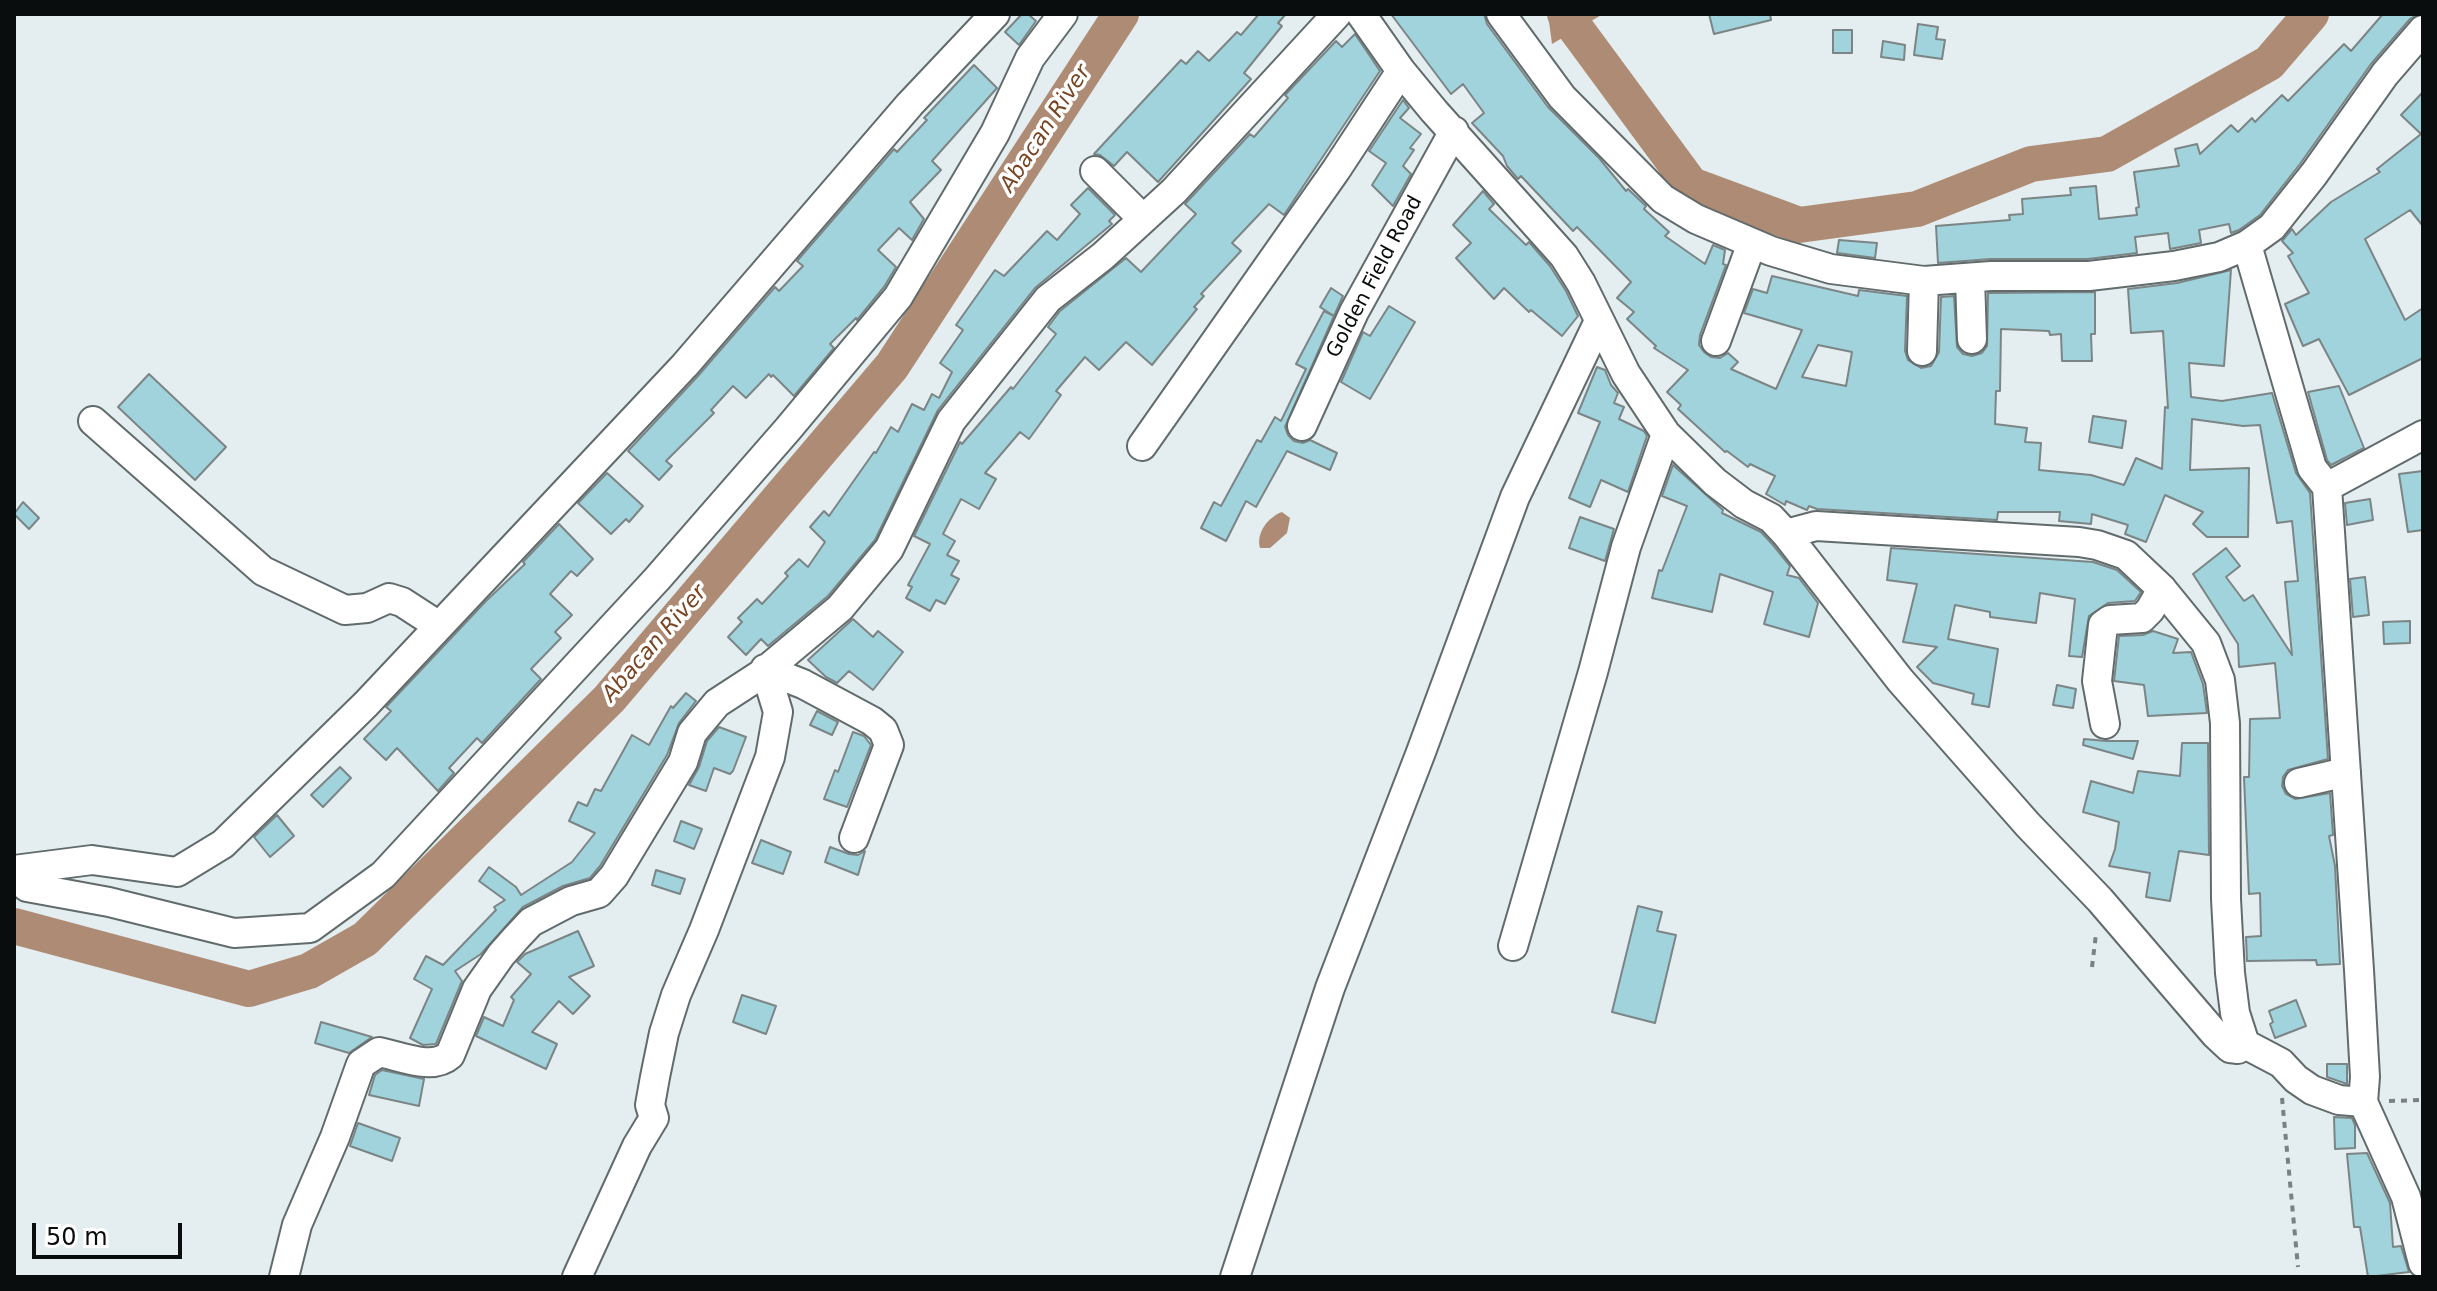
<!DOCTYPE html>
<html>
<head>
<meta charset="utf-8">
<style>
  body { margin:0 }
  #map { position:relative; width:2437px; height:1291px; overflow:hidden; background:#e4edef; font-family:"DejaVu Sans",sans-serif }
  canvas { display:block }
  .frame { position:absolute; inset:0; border:16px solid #0a0d0d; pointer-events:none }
  .scale { position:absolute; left:32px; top:1223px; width:150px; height:36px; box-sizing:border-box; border:4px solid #0a0d0d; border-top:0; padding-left:10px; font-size:24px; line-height:28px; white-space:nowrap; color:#0a0d0d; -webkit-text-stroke:6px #fff; paint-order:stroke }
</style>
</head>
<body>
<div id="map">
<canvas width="2437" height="1291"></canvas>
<div class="frame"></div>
<div class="scale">50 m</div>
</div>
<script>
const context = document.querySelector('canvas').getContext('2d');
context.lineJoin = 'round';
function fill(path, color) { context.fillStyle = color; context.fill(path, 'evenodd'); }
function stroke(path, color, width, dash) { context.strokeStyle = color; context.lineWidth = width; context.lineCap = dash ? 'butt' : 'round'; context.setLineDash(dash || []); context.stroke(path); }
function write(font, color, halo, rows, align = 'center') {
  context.font = font + ' "DejaVu Sans",sans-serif'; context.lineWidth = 7; context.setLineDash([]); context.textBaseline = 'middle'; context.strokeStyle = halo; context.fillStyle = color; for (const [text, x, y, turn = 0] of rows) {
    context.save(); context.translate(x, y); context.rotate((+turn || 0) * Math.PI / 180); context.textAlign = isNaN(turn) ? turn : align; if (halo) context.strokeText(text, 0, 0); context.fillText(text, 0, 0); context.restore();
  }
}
fill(new Path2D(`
  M1548 14H1603L1552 44Z
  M1282 512 1290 518 1287 533 1270 548H1260C1256 533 1268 517 1282 512Z`), '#ae8b74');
stroke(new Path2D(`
  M1565 14 1691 185 1799 225 1917 209 2031 164 2107 154 2269 63 2311 14
  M14 926 249 989 309 971 365 939 609 699 892 366 1121 14`), '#ae8b74', 36);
const building = new Path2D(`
  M1022 14H1028L1036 21 1019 45 1005 32Z
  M1259 14H1286L1278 23 1282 26 1244 73 1251 79 1158 182 1127 152 1114 166 1100 155 1094 154 1181 60 1186 64 1198 51 1209 61 1237 32 1241 35Z
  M1391 14H1484L1487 24 1548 107 1599 158 1626 191 1628 189 1646 206 1644 209 1669 232 1665 236 1705 264 1713 245 1725 250 1723 264 1726 265 1700 335 1699 345 1704 352 1711 357 1720 358 1728 353 1738 362 1731 369 1776 389 1802 330 1744 313 1753 289 1767 293 1772 276 1858 296 1859 290 1907 296 1905 351 1908 360 1921 368 1931 366 1939 352 1941 297 1954 296 1957 347 1963 354 1972 356 1982 353 1987 346 1988 293 2095 292V334H2091L2092 361H2062L2061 334 2050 335 2049 331 2001 329 2000 391H1996L1995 424 2027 428 2025 442 2041 443 2039 470 2091 475 2124 485 2136 458 2162 469 2165 407 2168 408 2163 331 2131 333 2128 289 2177 283 2231 270 2224 366 2189 363 2191 397 2222 401 2272 393 2296 473 2310 493 2328 759 2288 770 2283 777 2282 786 2286 794 2295 799 2330 793 2333 835 2329 836 2335 866 2340 964 2317 965 2316 960 2247 961 2246 937 2261 936 2260 893 2249 894 2244 777H2249L2250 719 2280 718 2275 663 2239 667 2238 644 2193 574 2226 548 2240 566 2226 577 2244 601 2253 595 2292 655 2285 582 2298 581 2292 521 2277 523 2260 425 2243 426 2192 419 2190 470 2249 468 2248 537H2207L2193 524 2203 512 2165 495 2146 542 2125 534 2128 525 2092 514 2091 524 2059 521 2060 512H1998L1997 520 1817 509 1809 506 1807 510 1786 501 1785 505 1766 494 1775 476 1750 464 1748 467 1727 451 1725 452 1678 409 1681 405 1667 392 1688 370 1654 348 1656 346 1627 319 1634 312 1617 298 1631 282 1577 227 1573 231 1521 176 1518 179 1507 166 1503 156 1472 123 1484 113 1463 84 1451 94ZM1818 345 1852 352 1846 386 1802 377Z
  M1709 14H1770L1771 20 1714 34Z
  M2383 14H2418L2410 19 2371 64 2300 164 2260 215 2239 230 2231 233 2229 224 2199 230 2201 243 2170 249 2168 233 2135 237 2137 253 2088 259H1991L1938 263 1936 226 2010 220 2009 215 2023 214 2022 199 2071 195 2070 188 2096 186 2099 219 2137 215 2136 208 2139 207 2134 172 2179 166 2175 149 2197 144 2200 154 2231 125 2238 132 2252 118 2255 122 2282 95 2288 101 2344 44 2351 51Z
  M1918 24 1938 27 1936 39 1945 40 1942 59 1914 55Z
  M1833 30H1852V53H1833Z
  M1355 34 1380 71 1284 215 1269 204 1232 243 1241 251 1201 294 1204 296 1194 307 1197 309 1152 365 1126 342 1099 370 1085 357 1056 391 1061 395 1029 439 1020 432 985 473 996 479 979 509 961 499 943 534 955 541 947 555 959 561 951 575 959 579 945 604 936 600 930 611 906 598 912 587 908 585 930 544 914 536 960 442 962 444 1011 387 1013 389 1056 334 1048 327 1060 311 1126 258 1141 272 1196 214 1185 204 1250 134 1254 137 1288 98 1285 95 1336 41 1342 47Z
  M1883 41 1905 45 1904 60 1881 57Z
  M974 65 997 88 932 161 941 170 910 202 924 219 912 240 899 228 878 250 896 267 884 287 857 320 856 318 830 344 834 348 794 396 773 375 771 377 769 374 746 398 733 386 711 410 714 413 666 461 672 466 659 480 628 451 697 377 775 287 779 291 803 266 797 261 894 149 897 152 927 120 924 118Z
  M2423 92V226L2410 210 2365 239 2405 320 2423 308V358L2349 395 2319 339 2303 346 2285 304 2309 293 2288 256 2293 253 2282 241 2292 229 2296 235 2331 202 2380 172 2377 169 2421 134 2401 115Z
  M1403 100 1409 108 1400 118 1421 134 1410 148 1414 150 1403 166 1411 174 1393 206 1372 185 1386 163 1369 151Z
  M1088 188 1115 215 1109 221 1112 224 1035 288 938 410 875 540 828 596 768 646 761 639 746 655 728 637 742 622 738 618 757 599 762 604 788 576 785 573 799 559 808 567 825 542 810 527 824 511 829 516 874 452 876 453 891 427 898 432 912 404 924 410 932 394 939 398 952 372 940 363 963 330 956 325 995 270 1004 276 1047 231 1057 240 1080 214 1071 205Z
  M1483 191 1494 204 1489 209 1526 245 1529 242 1550 266 1566 291 1578 316 1562 336 1531 310 1529 312 1504 288 1494 299 1456 258 1471 243 1453 225Z
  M1839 240 1877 243 1875 258 1837 253Z
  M1331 288 1343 296 1334 316 1320 307Z
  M1389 306 1415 322 1370 399 1341 382 1363 332 1370 336Z
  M1324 311 1334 316 1285 427 1288 435 1294 441 1303 443 1310 440 1337 453 1330 470 1287 451 1256 507 1246 501 1226 541 1201 528 1214 502 1221 506 1257 440 1261 442 1275 417 1281 421 1306 369 1296 364Z
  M1597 367 1605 370 1611 385 1618 393 1614 403 1624 407 1619 419 1644 431 1647 436 1628 492 1601 480 1590 507 1569 498 1600 422 1578 413Z
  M149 374 226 447 195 480 118 407Z
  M2339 386 2364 448 2331 465 2327 460 2308 392Z
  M2093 416 2126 421 2122 448 2089 442Z
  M1673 465 1723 510 1722 513 1761 532 1773 545 1790 566 1787 575 1799 578 1818 603 1809 637 1764 624 1773 592 1720 574 1712 612 1652 598 1659 570 1662 571 1687 506 1662 496Z
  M2423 471V530L2408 532 2399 474Z
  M607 473 643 506 629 522 626 519 611 534 578 503Z
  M2370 499 2373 520 2347 525 2345 503Z
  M23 502 39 518 29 529 14 514Z
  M1580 517 1614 529 1605 561 1569 548Z
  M559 524 593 559 577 576 571 571 550 594 572 615 555 632 561 638 531 669 541 679 482 743 477 738 449 768 454 773 438 791 397 748 386 760 364 739 391 711 386 707 486 601 525 564 523 562Z
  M1891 548 2093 562 2117 570 2141 592 2135 601 2108 603 2089 616 2082 657 2069 656 2075 599 2040 593 2036 623 1990 617V612L1955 605 1948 639 1998 649 1989 707 1972 704 1974 694 1933 683 1917 667 1937 647 1903 642 1917 584 1887 580Z
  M2365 577 2369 615 2353 617 2350 579Z
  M853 619 873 637 878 631 903 652 873 690 849 671 837 683 826 677 808 660Z
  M2410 621V643L2384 644 2383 622Z
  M2153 631 2178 639 2173 653 2191 652 2203 684 2207 713 2148 716 2144 685 2114 681 2119 636 2143 635Z
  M2057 685 2076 689 2073 708 2053 705Z
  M686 693 696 701 679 723 667 755 600 866 590 878 563 886 523 907 481 954 455 971 462 981 436 1044 423 1045 410 1038 432 989 414 979 426 956 443 965 496 910 494 907 505 900 479 881 489 867 516 887 521 895 572 862 595 833 569 821 578 802 587 806 595 789 601 791 632 735 649 745 671 706 673 708Z
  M817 711 838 722 832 735 810 725Z
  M719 727 746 737 733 771 730 774 714 768 706 791 689 785 699 767 707 741Z
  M853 732 864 736 871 745 847 807 824 799 835 770 838 772Z
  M2084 739 2107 741H2138L2133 759 2083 745Z
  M2182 743H2208L2209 855 2179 851 2170 901 2146 897 2150 873 2109 866 2115 849 2119 822 2083 812 2091 781 2133 793 2138 771 2180 776Z
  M340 767 351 778 323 807 311 795Z
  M277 815 294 836 270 857 254 837Z
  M681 821 702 829 694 849 674 841Z
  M761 840 791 852 783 874 752 863Z
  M830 847 849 854 858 855 865 851 858 875 825 862Z
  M656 870 685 879 680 894 652 885Z
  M1638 906 1662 912 1657 931 1676 935 1655 1023 1612 1012Z
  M578 931 594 966 569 977 590 996 573 1014 559 1001 532 1032 557 1044 546 1069 476 1036 484 1017 503 1026 514 1000 511 997 531 974 517 962 525 954Z
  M742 995 776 1006 766 1034 733 1022Z
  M2296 1000 2306 1026 2275 1038 2270 1024 2273 1022 2269 1011Z
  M321 1022 372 1037 349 1053 315 1043Z
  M2327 1064H2347V1084L2327 1077Z
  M382 1070 424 1079 419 1106 369 1095 375 1075Z
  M2334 1117 2352 1118 2355 1125V1148L2335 1149Z
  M358 1123 400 1138 392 1161 350 1146Z
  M2367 1153 2390 1203 2393 1247 2401 1246 2409 1272 2368 1277 2360 1227H2354L2347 1154Z`);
fill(building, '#a0d3db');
stroke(building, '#7c8586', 2);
const minor = new Path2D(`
  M1361 14 1401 71 1434 111 1564 256 1581 283 1626 374 1666 434 1715 482 1744 504 1771 518 1786 534 1816 526 2079 542 2097 545 2126 555 2162 589 2206 643 2220 680 2225 723 2226 899 2230 973 2235 1013 2245 1044 2281 1063 2296 1079 2312 1090 2339 1100 2363 1102
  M1501 14 1562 97 1663 199 1696 219 1771 251 1831 269 1924 281 1991 276H2089L2174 266 2219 257 2247 245 2272 227 2314 174 2385 74 2423 30
  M1095 171 1143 219
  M2247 245 2312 468 2327 487 2359 970 2365 1077 2363 1102 2406 1197 2423 1263
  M1970 278 1972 339
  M1716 341 1752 243
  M1922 351 1924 281
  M93 421 263 571 345 610 367 608 389 598 402 602 439 626
  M1302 426 1354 312 1454 131
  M1142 446 1336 170 1401 71
  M2327 487 2423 435
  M1786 534 1900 680 2028 825 2100 900 2215 1034 2230 1048 2238 1049 2245 1044
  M765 669 803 684 872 721 883 730 889 745 854 838
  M2105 724 2097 681 2103 625 2110 620 2142 618 2150 610 2162 589
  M2299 783 2346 772
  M14 870 92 860 177 872 223 844 366 704 685 365 910 104 995 14
  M14 876 27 887 109 902 234 933 310 928 383 875 657 579 788 429 898 297 995 133 1030 58 1063 14
  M1513 946 1593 672 1626 547 1666 434
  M284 1277 297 1225 335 1137 361 1064 379 1052C401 1056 432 1071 450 1055L477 989 501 955 516 938 531 922 571 901 599 893 614 876 683 762 692 733 717 703 760 675 840 608 889 549 951 421 1048 299 1103 256 1174 191 1337 14
  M577 1277 637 1146 654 1118 650 1105 655 1077 664 1033 676 995 704 930 770 757 778 712 765 669
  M1235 1277 1330 988 1421 752 1515 497 1599 321`);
stroke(minor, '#626b6c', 32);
stroke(new Path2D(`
  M2092 967 2096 934
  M2282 1098 2298 1267
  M2389 1101 2423 1100`), '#7b8182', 4, [6, 6]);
stroke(minor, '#fff', 28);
write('20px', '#0a0d0d', '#fff', [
  ["Golden Field Road",1375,277,-62]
]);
write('italic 22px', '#784624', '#fff', [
  ["Abacan River",1046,129,-57],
  ["Abacan River",655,644,-49]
]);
</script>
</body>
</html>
